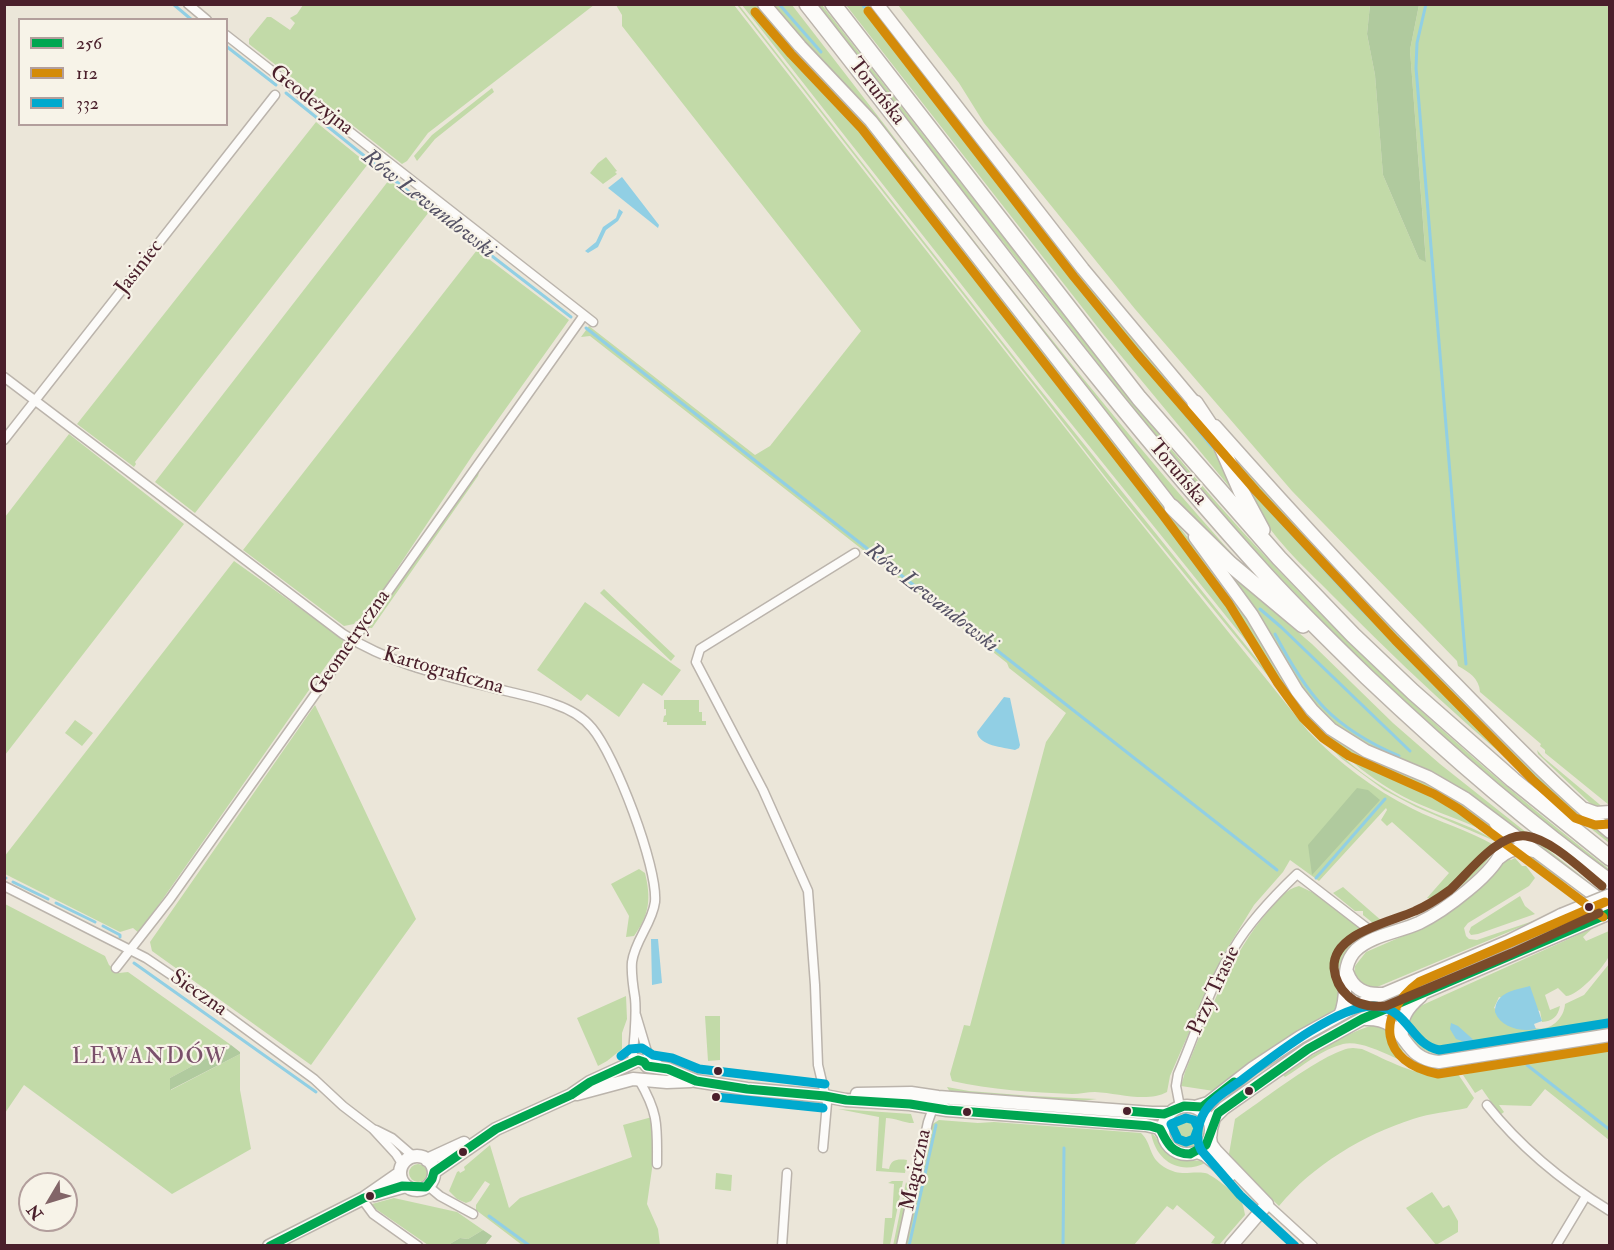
<!DOCTYPE html>
<html>
<head>
<meta charset="utf-8">
<style>
  body { margin:0 }
  #map { position:relative; width:1614px; height:1250px; overflow:hidden; background:#ebe6d9; font-family:"IM FELL Double Pica",serif }
  canvas { display:block }
  .frame { position:absolute; inset:0; border:6px solid #4a1f2b; pointer-events:none }
  .legend { position:absolute; left:18px; top:18px; width:210px; height:108px; box-sizing:border-box; background:#f7f3e8; border:2px solid #b29e9c; margin:0; padding:8px 10px; list-style:none; font-size:18px; color:#4a1f2b }
  .legend li { display:flex; align-items:center; gap:12px; height:30px }
  .legend b { width:30px; border:2px solid #b29e9c }
  .north { position:absolute; left:18px; top:1172px; width:60px; height:60px; box-sizing:border-box; background:#f7f3e8; border:2px solid #b29e9c; border-radius:50%; rotate:232deg; font-size:16px; font-weight:700; line-height:24px; text-align:center; color:#4a1f2b }
  .north::after { content:''; display:block; margin:auto; width:21px; height:27px; background:#826568; clip-path:polygon(50% 0,100% 100%,50% 72%,0 100%) }
</style>
</head>
<body>
<div id="map">
<canvas width="1614" height="1250"></canvas>
<div class="frame"></div>
<ul class="legend">
<li><b style="height:8px;background:#00a651"></b>256</li>
<li><b style="height:8px;background:#d48b09"></b>112</li>
<li><b style="height:8px;background:#00a9ce"></b>332</li>
</ul>
<div class="north">N</div>
</div>
<script>
const context = document.querySelector('canvas').getContext('2d');
context.lineJoin = 'round';
function fill(path, color) { context.fillStyle = color; context.fill(path, 'evenodd'); }
function stroke(path, color, width, dash) { context.strokeStyle = color; context.lineWidth = width; context.lineCap = dash ? 'butt' : 'round'; context.setLineDash(dash || []); context.stroke(path); }
function write(font, color, halo, rows, align = 'center') {
  context.font = font + ' "IM FELL Double Pica",serif'; context.lineWidth = 4.5; context.setLineDash([]); context.textBaseline = 'middle'; context.strokeStyle = halo; context.fillStyle = color; for (const [text, x, y, turn = 0] of rows) {
    context.save(); context.translate(x, y); context.rotate((+turn || 0) * Math.PI / 180); context.textAlign = isNaN(turn) ? turn : align; if (halo) context.strokeText(text, 0, 0); context.fillText(text, 0, 0); context.restore();
  }
}
fill(new Path2D(`
  M303 5V4L594 5 428 133 407 161 402 164 249 44V39L267 17H271L290 30 295 23 290 18 297 14Z
  M616 5H734L1106 480 1308 731C1339 763 1373 789 1413 809 1439 822 1468 830 1494 845 1493 863 1457 890 1441 901L1427 898 1449 873 1392 822 1387 826 1381 820 1387 810 1386 808 1319 881 1290 860 1283 872 1254 905 1222 957 1170 1076 1167 1092C1147 1103 1118 1093 1095 1092 1087 1092 1080 1094 1072 1094 1032 1092 991 1090 952 1081L950 1074 964 1025 970 1026 1046 742 1066 713 1009 668 1007 663 590 336 581 337 589 326 755 455 770 446 861 331 622 26V15Z
  M737 5H739L1026 372 1309 724C1342 760 1380 790 1425 809 1449 820 1475 827 1497 842L1416 807 1384 790 1342 759 1313 731 1114 488Z
  M742 5H756L783 37 867 127 1217 575C1231 595 1246 615 1258 636 1280 673 1297 708 1331 736 1379 775 1469 784 1500 840 1475 824 1446 816 1419 804 1378 786 1342 756 1312 723L1045 391Z
  M772 5H792C943 199 1090 399 1257 581L1191 518 1174 499 874 116 804 42Z
  M817 5H822C893 96 964 187 1036 279 1102 364 1169 450 1241 530 1354 654 1477 767 1609 869V873C1486 778 1369 674 1263 559 1180 468 1104 372 1029 275 958 185 888 95 817 5Z
  M846 5H871L1200 418 1237 496 1103 334Z
  M898 5H1370L1367 34 1375 75 1383 175 1419 259 1426 261 1410 50 1419 5H1609V805L1545 753V750L1540 746 1541 744 1480 692C1479 678 1469 672 1458 666L1457 661 1292 491 1135 309 984 123 959 83Z
  M492 88 494 92 435 139 417 161 414 156 432 135Z
  M316 122 368 164 135 462 136 464 134 467 77 424Z
  M606 157 617 171 615 172 617 174 603 184 590 173 598 163Z
  M389 180 429 212 195 513 155 482Z
  M477 250 569 320 474 453 361 623 356 621 354 624 344 626 243 550Z
  M69 434 184 524 5 755V517Z
  M1233 456 1400 635 1536 773 1609 839V843C1515 769 1426 690 1342 605 1315 577 1280 547 1260 514 1249 496 1242 475 1233 456Z
  M481 465 478 476 372 628H367Z
  M234 561 339 636 343 640 344 644 340 651 337 650 139 933 133 928 120 932 5 874 4 857Z
  M1223 565 1247 586 1246 588 1312 644 1393 723 1440 764 1595 887 1593 888 1462 789 1437 776 1373 748 1345 732 1327 719 1308 697Z
  M604 589 675 656 671 661 600 593Z
  M585 602 681 670 662 696 643 683 619 717 587 694 581 701 537 670Z
  M664 700H699V712H702V721H706V725H667V722H663L664 716 666 715V709H664Z
  M315 705 416 919 311 1065 152 951 150 942Z
  M75 720 93 733 82 746 65 733Z
  M1537 750 1543 757 1605 809 1592 805 1538 754Z
  M1518 853C1540 854 1560 878 1574 892L1572 895 1533 864 1528 863Z
  M1508 858 1511 860 1515 858 1522 866H1526L1535 878 1529 886 1468 923 1464 928 1466 936 1469 939 1477 940 1542 918 1377 987H1364L1354 976 1355 966 1366 952 1426 926 1449 913 1478 890Z
  M639 869 645 873C651 898 650 914 634 936L626 937 629 916 611 884Z
  M1299 886 1318 895 1363 931 1370 924 1378 931 1357 940 1343 956 1338 971 1342 993 1337 1008 1261 1055 1214 1091 1181 1086 1185 1072C1209 1014 1229 956 1270 909 1278 900 1286 889 1299 886Z
  M1343 887 1383 922 1389 917 1391 924 1379 928 1363 915V911H1355L1333 893Z
  M1520 896 1525 906 1535 914 1478 934 1471 935 1469 932 1471 927Z
  M5 904 105 956 109 965 119 973 128 972 231 1045 170 1078 171 1090 240 1054V1090L251 1149 172 1194 24 1085 5 1113Z
  M1563 922V926C1463 967 1360 1007 1270 1066L1268 1064 1327 1028 1356 1013Z
  M1593 928 1583 937 1586 941 1609 931C1609 938 1612 950 1609 956 1604 967 1578 996 1566 996L1558 988 1545 995 1550 1010 1560 1006C1558 1017 1552 1021 1542 1022L1540 1011 1499 997 1494 1008C1507 1014 1521 1024 1534 1028 1550 1032 1564 1019 1565 1004L1584 995 1609 964V1029L1446 1055C1429 1056 1399 1041 1408 1019 1410 1015 1415 1011 1418 1007Z
  M626 996 627 1019 622 1033V1049L607 1061 598 1066 577 1018Z
  M705 1016H720V1060L708 1061Z
  M1378 1024C1408 1036 1393 1071 1446 1069L1609 1042V1044L1441 1073C1410 1071 1369 1038 1343 1044 1322 1049 1303 1066 1285 1077L1283 1075C1310 1057 1346 1031 1378 1024Z
  M1353 1048 1362 1049C1394 1063 1423 1081 1458 1074L1474 1098 1467 1108C1448 1112 1431 1113 1413 1119 1363 1135 1313 1165 1279 1206L1251 1179 1229 1154 1235 1119C1259 1103 1329 1048 1353 1048Z
  M1609 1049 1608 1085 1609 1140 1545 1089 1531 1106 1499 1105 1504 1112 1500 1115 1482 1089 1475 1093 1463 1075 1491 1068Z
  M947 1087 969 1091 1032 1096 1097 1099 1073 1102 954 1092H950Z
  M838 1109 911 1114 914 1123C907 1124 895 1118 886 1118L882 1168 889 1169C891 1159 898 1159 907 1160L905 1173 876 1171 879 1117Z
  M1171 1131a16 16 0 1 1 32 0a16 16 0 1 1-32 0Z
  M652 1117V1169L647 1204 658 1229 660 1245H522L476 1210V1205L490 1184 485 1181 471 1201 466 1203 457 1199 449 1191 457 1172 459 1171 460 1173 465 1170 464 1167 490 1145 509 1208 520 1198 632 1157 623 1125Z
  M939 1120 978 1123 994 1122 1141 1133C1152 1143 1148 1157 1164 1167 1181 1177 1188 1171 1205 1173 1210 1173 1235 1193 1239 1198 1243 1203 1244 1209 1245 1215L1219 1245 1211 1243 1215 1237 1177 1205 1173 1210 1167 1206 1134 1245 906 1246 931 1125Z
  M1151 1133C1159 1138 1159 1146 1166 1152 1179 1165 1192 1158 1207 1162 1181 1176 1156 1162 1151 1133Z
  M409 1173a9 9 0 1 1 18 0a9 9 0 1 1-18 0Z
  M716 1173 732 1175 731 1191 715 1189Z
  M892 1181H903L890 1245H883L885 1218H892L894 1184 888 1183Z
  M906 1182 909 1188 897 1245 893 1246Z
  M1432 1192 1443 1208 1449 1205 1458 1221V1232L1436 1245 1406 1208Z
  M394 1198 457 1212 483 1230 468 1239 460 1238 448 1245H428L373 1207 372 1204Z`), '#c2daa8');
fill(new Path2D(`
  M1370 5H1419L1410 50 1426 262 1419 259 1383 175 1375 75 1367 34Z
  M1357 788 1368 790 1380 800 1312 875 1308 845Z
  M231 1045 240 1052V1054L170 1090V1078Z
  M483 1230 492 1236 485 1245H448L460 1238 468 1239Z`), '#b0ca9e');
fill(new Path2D(`
  M622 177 659 225 658 228 608 188Z
  M619 209 623 212 618 221 606 230 598 247 588 253 585 251 596 242 603 227 616 218Z
  M1004 697 1010 698 1020 745 1019 748 1015 750C1003 747 979 746 977 732Z
  M651 939H658L662 983 652 985Z
  M1530 986 1542 1021 1534 1024 1536 1029C1521 1032 1501 1028 1495 1012 1495 992 1515 990 1530 986Z
  M1451 1023 1458 1026 1477 1043 1473 1045 1456 1039 1450 1029Z`), '#91cfe4');
stroke(new Path2D(`
  M173 4 192 20
  M779 4 821 52
  M862 4 1037 231 1212 447
  M1426 4 1417 43 1416 68 1466 664
  M226 46 276 85
  M805 67 846 110 865 133 1237 615
  M286 93 418 199 571 317
  M586 328 1277 870
  M1256 495 1362 610 1457 701
  M1260 609 1281 627 1410 751
  M1275 634C1308 697 1332 727 1399 756
  M1475 720 1561 802
  M4 878H6
  M1316 878 1385 799
  M13 882 48 899
  M56 903 95 922
  M103 926 120 935V937
  M134 963 316 1092
  M1527 1065 1610 1130
  M489 1216 530 1246
  M909 1246 936 1125
  M1063 1246 1064 1148`), '#91cfe4', 3);
const street = new Path2D(`
  M188 4 207 20
  M226 35 593 322
  M4 377 343 634C396 667 447 676 506 691 522 695 539 698 554 704 569 709 582 716 592 728 615 755 658 867 655 902 652 924 635 940 632 962 631 974 633 986 635 998 637 1016 634 1043 632 1062
  M4 440 275 95
  M4 886 146 958 183 983 314 1079 343 1106 373 1129 396 1154 403 1165
  M116 968 170 899 584 315
  M636 1015 648 1055 660 1066
  M639 1080C659 1114 657 1126 657 1164
  M1487 1105C1521 1148 1563 1182 1610 1211
  M1180 1107 1176 1086 1178 1074C1196 1033 1210 985 1234 948 1250 921 1274 896 1297 874L1367 928
  M376 1130 392 1138 414 1157
  M823 1148 827 1103 818 1065 815 985 808 891 763 790 696 662 700 649 855 553
  M428 1186 440 1196 473 1214
  M362 1199 373 1214 418 1246
  M1267 1204 1313 1246
  M782 1246 787 1173
  M901 1246 928 1122 934 1105
  M1556 1246 1586 1196`);
const secondary = new Path2D(`
  M764 4 800 46 871 121 1177 513
  M877 4 1083 269 1200 409
  M1215 426C1293 514 1372 600 1455 683 1505 734 1555 786 1610 832
  M1195 537 1252 615 1297 691 1312 710 1331 729 1366 751 1428 777 1466 799 1610 907
  M1585 809 1596 813 1610 812
  M1499 858C1509 849 1520 846 1534 851
  M1347 972C1353 989 1365 995 1382 994
  M1340 1015C1351 993 1338 968 1356 950 1372 935 1399 932 1419 923 1442 912 1498 872 1503 847 1505 838 1501 830 1495 822
  M1366 1019C1410 1018 1398 1059 1439 1062L1610 1035
  M1402 1036C1400 1018 1407 1008 1421 996
  M577 1094 633 1079 667 1082 691 1081
  M857 1094 911 1093 938 1097 1152 1113H1170
  M1163 1130a24 24 0 1 1 48 0a24 24 0 1 1-48 0Z
  M1195 1107 1208 1103 1253 1068 1300 1037 1358 1005 1507 942 1561 915
  M1211 1129 1214 1118 1224 1108 1308 1049 1362 1019 1610 913
  M1210 1137 1211 1144 1216 1151 1267 1204 1231 1246
  M1197 1152 1205 1155 1230 1175
  M400 1173a17 17 0 1 1 34 0a17 17 0 1 1-34 0Z
  M427 1160 464 1143
  M434 1172 496 1129 571 1095 590 1082 638 1060 644 1062 647 1066 668 1069 696 1081 747 1089 825 1096 846 1100 910 1104 947 1110 1146 1125 1159 1128 1163 1134
  M374 1195 406 1186
  M269 1246 364 1198 400 1173`);
const highway = new Path2D(`
  M807 4C958 195 1102 395 1266 575 1298 610 1333 644 1367 677 1444 750 1524 820 1610 882
  M833 4 1139 398 1279 558 1353 635 1413 692 1513 780 1610 858
  M1195 403 1217 436 1241 491 1262 530
  M1172 507 1230 564 1303 625`);
stroke(street, '#bbb4ac', 11);
stroke(secondary, '#bbb4ac', 15);
stroke(highway, '#bbb4ac', 18);
stroke(street, '#fcfbf9', 8);
stroke(secondary, '#fcfbf9', 12);
stroke(highway, '#fcfbf9', 15);
const secondaryBridge = new Path2D(`
  M1561 915 1610 895`);
stroke(secondaryBridge, '#bbb4ac', 15, []);
stroke(secondaryBridge, '#fcfbf9', 12);
stroke(new Path2D(`
  M1127 1111 1164 1114 1184 1106 1202 1107 1234 1082
  M270 1246 364 1198 402 1186 426 1187 432 1179 434 1172 496 1129 571 1095 590 1082 638 1060 644 1062 647 1066 668 1069 696 1081 747 1089 825 1096 846 1100 910 1104 947 1110 1150 1126 1160 1129C1167 1143 1172 1154 1190 1154L1206 1145 1218 1113 1308 1049 1362 1019 1610 913`), '#00a651', 9);
stroke(new Path2D(`
  M868 11 1074 277 1137 354 1256 491 1395 640 1532 779 1575 818 1595 825 1610 824
  M755 12 791 54 862 129 1162 514 1229 604 1277 682 1303 718 1323 738 1349 756 1434 794 1459 809 1603 917
  M1605 902 1419 982C1375 1015 1380 1063 1438 1074L1610 1047`), '#d48b09', 9);
stroke(new Path2D(`
  M621 1056 630 1049 642 1048 653 1055 672 1058 699 1069 825 1084
  M716 1097 823 1108
  M1186 1118 1194 1120 1198 1128 1194 1139 1186 1142 1178 1139 1171 1124Z
  M1295 1246 1240 1195 1201 1150C1194 1137 1199 1118 1208 1107 1217 1095 1231 1088 1243 1079 1272 1057 1338 1005 1374 1006 1409 1008 1410 1044 1439 1050L1608 1023`), '#00a9ce', 9);
stroke(new Path2D(`
  M1599 913 1512 953 1386 1006C1373 1007 1358 1006 1348 996 1339 988 1335 979 1334 968 1332 933 1391 922 1415 911 1427 906 1439 898 1450 890 1469 873 1497 833 1526 836 1551 839 1582 870 1602 886`), '#7a4b2a', 9);
for (const [x, y, r, color] of [
  [1589,907,5,"#4a1f2b"],
  [718,1071,5,"#4a1f2b"],
  [1249,1091,5,"#4a1f2b"],
  [716,1097,5,"#4a1f2b"],
  [1127,1111,5,"#4a1f2b"],
  [967,1112,5,"#4a1f2b"],
  [463,1152,5,"#4a1f2b"],
  [370,1196,5,"#4a1f2b"]
]) { const dot = new Path2D(); dot.arc(x, y, r, 0, 2 * Math.PI); context.fillStyle = color; context.fill(dot); stroke(dot, '#f7f3e8', 2); }
write('21px', '#4a1f2b', '#f7f3e8', [
  ["Toruńska",876,92,52],
  ["Geodezyjna",311,101,38],
  ["Jasiniec",140,268,-52],
  ["Toruńska",1177,473,50],
  ["Geometryczna",351,643,-55],
  ["Kartograficzna",443,672,16],
  ["Przy Trasie",1215,991,-65],
  ["Sieczna",198,994,35],
  ["Magiczna",917,1170,-78]
]);
write('italic 22px', '#545164', '#f7f3e8', [
  ["Rów Lewandowski",428,205,38],
  ["Rów Lewandowski",931,599,38]
]);
context.letterSpacing = '1.5px';
write('22px', '#7a506b', '#f7f3e8', [
  ["LEWANDÓW",150,1058]
]);
context.letterSpacing = '0px';
</script>
</body>
</html>
